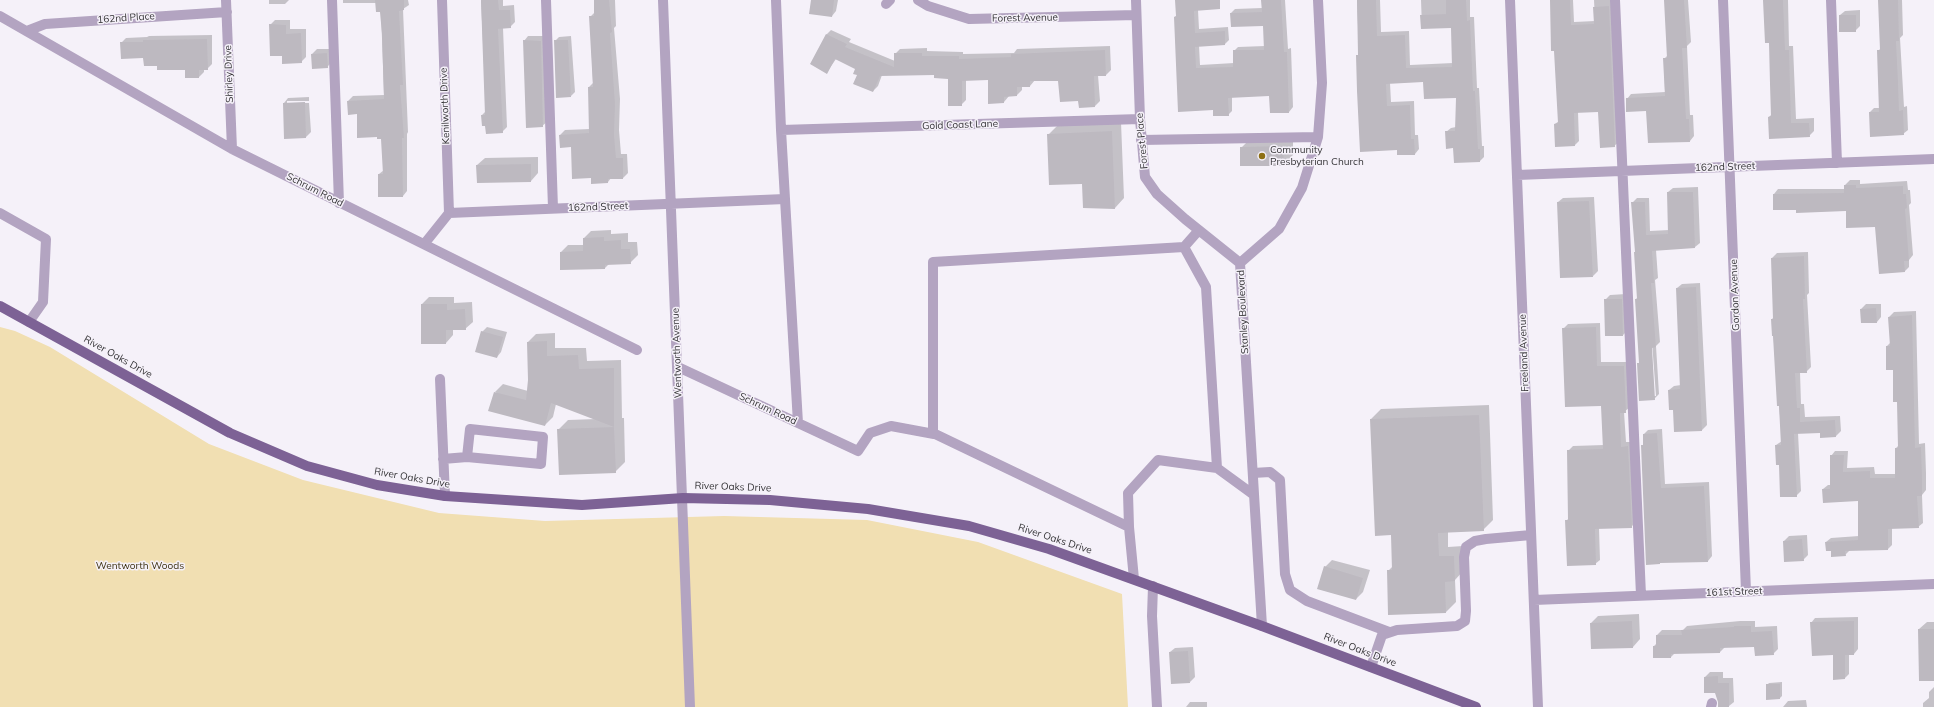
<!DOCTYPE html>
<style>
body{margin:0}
canvas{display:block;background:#f5f1f9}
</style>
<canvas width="1934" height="707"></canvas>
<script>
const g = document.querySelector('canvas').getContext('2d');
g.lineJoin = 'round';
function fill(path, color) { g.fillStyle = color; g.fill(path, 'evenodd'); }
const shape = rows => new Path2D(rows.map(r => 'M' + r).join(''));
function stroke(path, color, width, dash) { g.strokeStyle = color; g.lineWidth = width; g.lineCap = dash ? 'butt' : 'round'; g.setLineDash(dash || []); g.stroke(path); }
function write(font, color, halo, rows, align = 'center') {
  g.font = font + ' Mulish,sans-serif'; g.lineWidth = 3; g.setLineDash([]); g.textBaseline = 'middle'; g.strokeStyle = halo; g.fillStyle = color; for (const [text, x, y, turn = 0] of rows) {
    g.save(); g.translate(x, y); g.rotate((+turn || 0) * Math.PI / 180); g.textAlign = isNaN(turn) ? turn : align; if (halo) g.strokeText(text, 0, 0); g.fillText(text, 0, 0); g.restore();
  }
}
const green = shape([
 [0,327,15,331,50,347,209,444,303,480,439,513,545,521,724,516,867,520,978,542,1122,594,1128,707,0,707]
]);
const shadow = shape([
 [269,0,289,0,285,4,269,4],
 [343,0,408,0,409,5,403,9,408,132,407,134,407,191,403,196,379,174,384,170,382,138,378,136,348,101,353,96,384,95,381,11,376,3,343,3],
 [481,0,503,0,503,6,514,5,515,22,510,27,503,28,507,127,502,132,486,125,482,115,486,111],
 [595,0,615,0,616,26,614,28,620,99,619,130,621,154,627,154,628,173,623,178,611,178,608,182,592,177,572,146,560,135,565,130,590,129,589,87,593,83,590,17,595,12],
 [812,0,838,0,836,11,832,16],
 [1262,0,1285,0,1288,49,1291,48,1293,107,1289,112,1270,95,1232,97,1232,111,1228,115,1213,109,1179,110,1181,11,1198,10,1199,29,1228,27,1229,40,1225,44,1199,45,1200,65,1234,63,1234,51,1238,47,1265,46,1264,25,1231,13,1235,9,1262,8],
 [1357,0,1380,0,1381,32,1409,31,1410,65,1453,63,1452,27,1422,28,1421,0,1470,0,1470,17,1474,17,1477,88,1479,88,1482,146,1484,146,1484,157,1480,161,1454,147,1446,132,1451,128,1456,127,1457,97,1424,81,1390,83,1391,102,1414,101,1415,135,1418,135,1419,149,1415,154,1398,149,1357,56,1359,54],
 [1551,0,1573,0,1574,22,1595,21,1594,0,1612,0,1619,142,1614,146,1599,111,1578,112,1579,141,1575,145,1555,124,1559,121,1555,50],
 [1665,0,1688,0,1691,42,1687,46,1690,115,1693,115,1694,136,1690,141,1647,110,1627,99,1631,94,1665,92,1664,59,1668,55],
 [1765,0,1788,0,1789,46,1793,46,1796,119,1814,118,1814,131,1809,136,1769,117,1772,114,1770,42],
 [1879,0,1902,0,1903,35,1900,38,1904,107,1907,106,1908,130,1903,134,1870,112,1874,108,1880,108,1878,51,1881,48],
 [1860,10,1860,26,1855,31,1840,15,1845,11],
 [275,20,290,20,290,29,306,29,306,57,301,62,283,55,270,25],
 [831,30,851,39,849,42,895,61,895,54,900,49,927,48,927,51,963,52,963,54,1014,53,1017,49,1110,46,1111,70,1106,75,1098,75,1100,101,1095,106,1079,100,1059,80,1035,80,1030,86,1022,86,1022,90,1017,95,1009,96,1004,102,989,79,966,80,966,100,961,105,949,78,935,74,882,75,878,86,873,91,858,75,857,68,836,59,827,72,811,64,827,34],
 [212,35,212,64,207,69,204,69,204,72,199,77,186,69,158,65,121,43,126,38,147,37,149,36],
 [528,36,544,36,547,122,542,126,524,41],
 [571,36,575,92,571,96,555,41,559,37],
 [317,49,332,49,332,62,327,67,312,54],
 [309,97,309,101,287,101,287,103,309,103,311,132,306,137,285,138,284,103,288,98],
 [1121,122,1124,198,1115,208,1083,183,1048,135,1058,125],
 [1293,137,1293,155,1283,165,1241,148,1251,138],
 [538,157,538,173,531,181,477,165,485,158],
 [1850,180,1860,180,1860,184,1907,181,1908,190,1910,190,1911,203,1909,205,1913,255,1909,260,1909,267,1904,272,1876,226,1847,210,1774,209,1774,194,1778,189,1845,189,1845,185],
 [1698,187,1700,243,1695,247,1656,250,1658,278,1655,280,1660,342,1656,346,1659,394,1654,399,1640,362,1636,299,1638,297,1636,251,1632,203,1637,198,1649,198,1650,231,1669,230,1668,192,1673,188],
 [1652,342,1656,396,1654,396,1650,343],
 [1594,197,1598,271,1593,276,1558,202,1563,198],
 [611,230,611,234,628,233,628,242,637,242,638,255,630,263,609,264,605,268,561,252,568,245,584,245,584,238,591,231],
 [1808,252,1809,293,1807,295,1811,367,1806,372,1800,372,1801,404,1804,404,1805,417,1840,416,1841,431,1836,436,1821,437,1821,432,1798,433,1801,491,1796,496,1780,464,1776,445,1782,441,1772,319,1774,317,1772,258,1777,253],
 [1700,283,1707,425,1702,430,1675,431,1674,408,1669,390,1674,386,1681,385,1677,288,1682,284],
 [1626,294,1628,330,1623,335,1605,300,1610,295],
 [429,297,454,297,454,303,472,302,473,322,465,329,453,329,453,335,446,343,422,304],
 [1866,304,1881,304,1881,317,1877,322,1861,309],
 [1916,311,1919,444,1925,443,1926,473,1926,490,1922,495,1923,523,1918,527,1892,528,1892,545,1888,549,1850,550,1845,555,1832,550,1826,542,1831,538,1859,536,1859,500,1823,489,1828,485,1831,485,1831,456,1835,451,1848,451,1847,468,1874,467,1875,474,1896,474,1896,448,1899,445,1898,401,1894,369,1887,346,1891,342,1889,317,1894,312],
 [1600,323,1601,362,1629,362,1630,407,1624,412,1626,442,1632,442,1636,522,1631,527,1599,528,1600,560,1595,564,1566,521,1569,518,1568,451,1573,446,1604,445,1602,405,1563,329,1568,324],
 [487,327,507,332,501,352,497,357,482,332],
 [555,333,555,348,586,348,587,361,621,360,622,418,624,418,625,462,615,472,558,430,568,420,596,419,556,404,553,417,545,425,495,392,503,384,528,391,528,342,536,334],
 [1489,405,1493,520,1483,530,1448,532,1448,547,1463,546,1464,570,1455,580,1456,602,1446,612,1388,571,1393,566,1392,534,1371,419,1381,409],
 [1662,429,1665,484,1709,482,1712,556,1708,561,1662,561,1660,563,1647,564,1642,446,1644,444,1644,434,1648,430],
 [1807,535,1808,555,1803,560,1784,541,1789,536],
 [1332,560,1370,570,1363,592,1356,599,1325,567],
 [1639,614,1640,639,1633,647,1591,623,1598,616],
 [1858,617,1858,649,1854,654,1849,654,1849,674,1845,678,1834,654,1811,623,1815,618],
 [1740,621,1755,621,1755,627,1777,626,1778,649,1773,654,1755,646,1725,647,1720,652,1675,653,1671,657,1654,646,1657,643,1657,635,1662,630,1683,630,1687,626],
 [1927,622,1934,622,1934,680,1919,629],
 [1193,647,1195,677,1190,682,1170,652,1175,648],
 [1710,672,1723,672,1723,678,1733,678,1734,702,1729,706,1719,702,1716,692,1705,677],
 [1782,682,1782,696,1780,698,1767,685,1769,683],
 [1934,687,1934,707,1923,707,1923,703,1929,698,1929,692],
 [1806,700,1807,707,1783,707,1788,701],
 [1190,702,1207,702,1207,707,1186,707]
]);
const building = shape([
 [375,0,404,0,404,10,399,11,403,85,400,85,404,138,402,138,403,197,378,197,378,174,383,174,381,139,377,139,377,137,357,138,357,114,348,115,347,101,384,99,382,34,380,12,376,12],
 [481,0,498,0,499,10,510,10,511,28,498,29,503,133,486,134,485,126,482,126,481,115,485,115],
 [594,0,609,0,612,32,610,33,615,104,614,135,616,158,623,158,623,179,608,179,608,183,591,184,591,178,572,179,571,147,560,148,559,135,589,133,588,87,593,87,589,16,594,16],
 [811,0,834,0,832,17,809,14],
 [1175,0,1220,0,1220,9,1194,11,1195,33,1225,31,1225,45,1195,47,1196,68,1233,67,1233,50,1264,50,1263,26,1231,27,1230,13,1262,12,1261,0,1281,0,1284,52,1287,52,1289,113,1270,113,1269,96,1228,98,1229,116,1213,116,1213,110,1178,112,1174,17,1176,16],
 [1357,0,1376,0,1377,36,1405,35,1406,68,1452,67,1451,28,1421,29,1420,15,1446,14,1446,0,1466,0,1467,21,1470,20,1473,91,1475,91,1478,149,1480,149,1480,162,1454,163,1453,148,1446,149,1445,131,1455,131,1456,98,1424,99,1423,82,1386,84,1387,106,1410,105,1411,139,1414,139,1415,155,1397,155,1397,150,1360,152,1357,91,1356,55,1358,55],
 [1550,0,1570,0,1571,25,1594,24,1593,7,1609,6,1615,147,1600,148,1598,112,1574,113,1575,146,1555,147,1554,124,1558,123,1554,51,1551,51],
 [1664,0,1684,0,1687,48,1682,48,1686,119,1689,119,1690,142,1648,143,1646,111,1626,112,1626,98,1665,96,1663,58,1667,58],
 [1763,0,1783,0,1785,50,1789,50,1791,123,1809,123,1810,137,1769,139,1768,117,1771,116,1770,84,1769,43,1765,43],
 [1878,0,1898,0,1899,41,1896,41,1898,82,1899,111,1903,110,1904,135,1870,137,1869,112,1879,112,1877,50,1880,50],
 [1839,15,1856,15,1856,32,1839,32],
 [269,24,286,25,286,34,301,33,302,63,282,64,282,56,270,56],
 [826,34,847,44,845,47,894,67,894,53,922,53,922,56,959,56,959,59,1011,57,1011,54,1105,50,1106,76,1094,76,1095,107,1079,108,1078,101,1060,102,1058,81,1030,81,1030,87,1017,87,1017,96,1004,97,1004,103,988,104,988,80,962,81,962,106,948,106,948,79,934,78,934,75,880,76,873,92,853,84,857,75,853,74,855,69,835,59,827,74,810,64],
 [207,39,208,70,199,70,199,78,185,78,185,70,157,70,157,66,144,66,143,58,121,59,120,42,143,42,143,40],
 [523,40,541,41,543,127,526,128],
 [554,40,568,40,571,97,556,98],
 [327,53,328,68,312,69,311,54],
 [305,102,306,138,284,139,283,103],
 [1112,131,1115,209,1083,208,1082,184,1049,185,1047,134],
 [1283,146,1284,166,1240,166,1240,147],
 [531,164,531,182,477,183,476,165],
 [1844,185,1856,185,1856,188,1903,186,1903,194,1906,194,1907,208,1905,209,1909,261,1904,261,1905,272,1879,274,1875,227,1846,228,1846,211,1796,213,1796,210,1773,210,1773,194,1844,193],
 [1667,192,1693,192,1695,248,1652,251,1654,283,1651,283,1656,347,1652,348,1655,400,1639,401,1637,363,1639,363,1635,299,1637,299,1634,252,1635,252,1631,202,1645,202,1646,235,1668,234],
 [1589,201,1593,277,1560,278,1557,202],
 [604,237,604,241,621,240,621,249,630,249,631,264,605,265,605,269,560,270,560,252,583,251,583,238],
 [1804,256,1805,299,1803,299,1807,373,1795,373,1797,408,1800,408,1800,422,1835,420,1836,437,1820,438,1820,433,1794,434,1797,497,1780,497,1779,465,1776,465,1775,445,1781,445,1779,406,1777,406,1773,336,1772,336,1771,319,1773,319,1771,258],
 [1696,287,1702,431,1674,432,1673,410,1669,410,1668,390,1680,389,1676,288],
 [1604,299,1622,299,1623,336,1605,336],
 [421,304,447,304,447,310,465,309,466,330,446,330,446,344,421,344],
 [1876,308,1877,323,1861,323,1860,309],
 [1912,315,1915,448,1921,447,1922,478,1922,496,1917,496,1919,528,1888,529,1888,550,1845,551,1846,556,1831,557,1831,551,1826,551,1825,542,1858,540,1858,501,1823,503,1822,489,1830,489,1830,455,1844,455,1843,472,1870,471,1870,478,1895,478,1895,448,1898,448,1897,402,1893,402,1893,370,1886,370,1886,346,1890,346,1888,317],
 [1596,327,1597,366,1624,366,1626,413,1620,413,1621,447,1628,446,1632,528,1595,529,1596,565,1567,566,1565,520,1568,520,1567,450,1603,449,1601,406,1565,407,1562,328],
 [481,331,503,337,497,358,475,352],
 [547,341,547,356,578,355,579,369,614,368,614,427,551,403,545,426,488,411,494,392,526,400,528,380,527,342],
 [1479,415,1484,531,1438,533,1439,556,1454,556,1455,581,1445,582,1446,613,1388,615,1387,570,1392,570,1391,535,1375,536,1370,419],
 [614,427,616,473,559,475,557,429],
 [1657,433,1661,488,1704,486,1708,562,1660,563,1660,564,1646,565,1641,445,1643,445,1643,434],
 [1802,539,1804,561,1784,562,1783,541],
 [1324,566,1363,578,1356,600,1317,589],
 [1632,621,1633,648,1591,649,1590,623],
 [1854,621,1854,655,1845,655,1845,679,1833,680,1833,655,1812,656,1810,622],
 [1734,626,1751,626,1751,632,1772,631,1774,655,1755,656,1754,647,1720,648,1720,653,1671,654,1671,658,1653,658,1653,646,1656,646,1656,635,1682,635,1681,630,1734,627],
 [1918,629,1934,629,1934,681,1919,681],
 [1188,651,1190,683,1171,684,1169,652],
 [1718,676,1718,683,1729,683,1729,707,1718,707,1718,702,1715,693,1704,693,1704,677],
 [1766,684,1780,684,1780,699,1766,700]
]);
const minor = shape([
 [226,0,232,149],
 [332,0,339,203],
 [442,0,449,213],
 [546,0,553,208],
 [663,0,690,707],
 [776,0,781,130,798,423],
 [918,0,928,6,969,19,1136,15],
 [1136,0,1140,119,1145,177,1157,194,1185,219,1240,263],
 [1510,0,1538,707],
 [1615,0,1641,595],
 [1723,0,1746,591],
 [1831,0,1837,163],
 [886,4,890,0],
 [0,16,232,149,637,350],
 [27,31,45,24,227,12],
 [781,130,1140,119],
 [1141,140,1318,137],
 [1517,175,1934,159],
 [0,213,46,239,43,302,29,322],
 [425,243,449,213,785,199],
 [1184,247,1206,287,1217,468,1254,495],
 [678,367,858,451,870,433,891,426,934,434],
 [440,379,445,496],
 [443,459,467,457,541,464,543,437,470,429,467,457],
 [1253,473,1270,472,1280,480,1285,574,1290,590,1307,601,1389,632],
 [1129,527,1128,493,1158,460,1217,468],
 [1134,579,1129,527,933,433,933,262,1184,247,1199,230],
 [1153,586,1152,616,1157,707],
 [1534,600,1934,584],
 [1262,626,1240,263,1279,229,1302,188,1318,137,1322,83,1318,0],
 [1371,667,1382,635,1397,630,1457,626,1465,621,1466,611,1464,557,1466,547,1475,541,1486,539,1531,535],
 [1711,707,1712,703]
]);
const major = shape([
 [0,306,230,433,307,466,377,485,445,496,582,505,683,498,770,500,868,509,969,526,1049,549,1262,626,1476,707]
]);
const markers = [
 [1262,156,4,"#8d6f13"]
];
const streetNames = [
 ["162nd Place",126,18,-4],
 ["Forest Avenue",1025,18,-1],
 ["Shirley Drive",229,74,-92],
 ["Kenilworth Drive",445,106,-92],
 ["Gold Coast Lane",960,125,-2],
 ["Forest Place",1142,141,-95],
 ["162nd Street",1725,167,-2],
 ["Schrum Road",315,190,27],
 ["162nd Street",598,207,-2],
 ["Gordon Avenue",1735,295,-92],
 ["Stanley Boulevard",1243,312,-93],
 ["Wentworth Avenue",677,353,-92],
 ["Freeland Avenue",1524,353,-92],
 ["River Oaks Drive",118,357,29],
 ["Schrum Road",768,409,25],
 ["River Oaks Drive",412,478,10],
 ["River Oaks Drive",733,487,2],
 ["River Oaks Drive",1055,539,18],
 ["161st Street",1734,592,-2],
 ["River Oaks Drive",1360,650,21]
];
const poiNames = [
 ["Community",1270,150],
 ["Presbyterian Church",1270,162]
];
const parkNames = [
 ["Wentworth Woods",140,566]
];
fill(green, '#f1dfb2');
fill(shadow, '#0003');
fill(building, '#bdb9c0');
stroke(minor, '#b3a4c1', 10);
stroke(major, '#7d6295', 10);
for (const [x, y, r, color] of markers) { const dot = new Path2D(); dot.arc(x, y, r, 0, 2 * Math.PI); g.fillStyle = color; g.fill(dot); stroke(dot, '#f5f1f9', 1.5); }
write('10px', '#353437', '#f5f1f9', streetNames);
write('10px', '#353437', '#f5f1f9', poiNames, 'left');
write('10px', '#3a2e0d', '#f5f1f9', parkNames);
</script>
